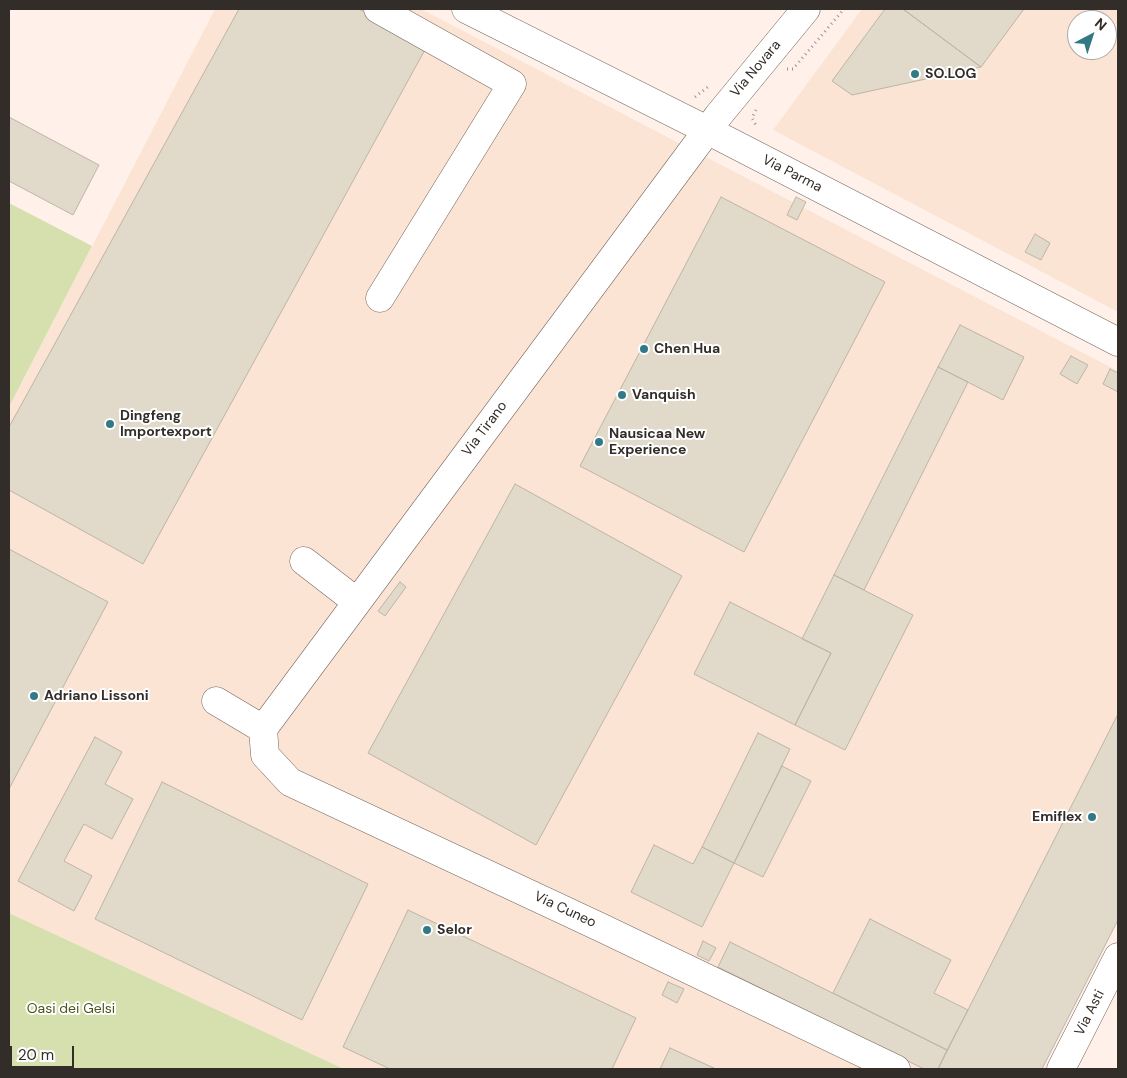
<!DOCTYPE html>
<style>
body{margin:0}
#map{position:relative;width:1127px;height:1078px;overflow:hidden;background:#fff1e9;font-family:"DM Sans",sans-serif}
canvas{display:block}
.frame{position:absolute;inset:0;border:10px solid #332d29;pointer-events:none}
.north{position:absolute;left:1067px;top:10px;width:50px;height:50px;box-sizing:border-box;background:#fff;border:1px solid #adaba9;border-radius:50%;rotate:40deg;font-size:14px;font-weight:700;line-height:20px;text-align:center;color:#332d29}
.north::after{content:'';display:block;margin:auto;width:18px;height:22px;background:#337985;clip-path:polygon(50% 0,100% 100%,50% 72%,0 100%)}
.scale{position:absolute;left:10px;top:1046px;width:64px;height:22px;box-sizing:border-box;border:2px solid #332d29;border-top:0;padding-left:6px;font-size:15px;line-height:18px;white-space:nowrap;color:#332d29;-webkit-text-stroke:4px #fff;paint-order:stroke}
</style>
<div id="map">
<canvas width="1127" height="1078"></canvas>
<div class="frame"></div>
<div class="north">N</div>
<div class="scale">20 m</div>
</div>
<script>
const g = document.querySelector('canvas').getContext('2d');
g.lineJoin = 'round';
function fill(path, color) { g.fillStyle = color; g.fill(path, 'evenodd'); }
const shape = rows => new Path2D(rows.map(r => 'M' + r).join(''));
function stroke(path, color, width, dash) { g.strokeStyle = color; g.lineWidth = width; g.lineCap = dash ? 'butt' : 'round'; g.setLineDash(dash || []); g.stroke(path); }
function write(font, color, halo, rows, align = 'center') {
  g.font = font + ' "DM Sans",sans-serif'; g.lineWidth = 4; g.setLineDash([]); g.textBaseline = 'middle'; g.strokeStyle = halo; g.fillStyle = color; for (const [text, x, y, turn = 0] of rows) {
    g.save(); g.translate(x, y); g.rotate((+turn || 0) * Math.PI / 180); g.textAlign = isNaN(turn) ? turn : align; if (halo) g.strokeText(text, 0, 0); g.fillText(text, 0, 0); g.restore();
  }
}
const built = shape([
 [215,9,421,9,1118,371,1118,920,1042,1069,344,1069,9,913,9,407],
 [862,9,1118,9,1118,312,773,130],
 [1077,20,1107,20,1107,50,1077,50]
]);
const green = shape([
 [9,203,92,246,9,407],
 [9,913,344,1069,9,1069]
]);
const building = shape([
 [239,9,359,9,427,46,143,564,9,490,9,427,239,9],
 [885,9,903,9,981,67,852,95,832,81,885,9],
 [903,9,1024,9,981,67,903,9],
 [9,117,99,165,73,215,9,181,9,117],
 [721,197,885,282,744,552,580,466,721,197],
 [796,197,806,202,797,220,787,215,796,197],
 [1035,234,1050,243,1041,260,1025,252,1035,234],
 [960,325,1024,357,1003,400,938,367,960,325],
 [1071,356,1088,365,1077,384,1060,374,1071,356],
 [938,367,968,382,864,590,834,575,938,367],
 [1110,369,1118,373,1118,392,1103,384,1110,369],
 [515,484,682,576,536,845,368,753,515,484],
 [9,549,108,602,9,789,9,549],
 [834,575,913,615,845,750,795,725,831,653,802,639,834,575],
 [400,582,406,587,385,616,378,611,400,582],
 [730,602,831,653,795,725,694,674,730,602],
 [1118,714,1118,920,1042,1069,938,1069,1118,714],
 [758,733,790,749,734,863,702,847,758,733],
 [95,737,122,752,105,784,133,799,112,839,84,824,64,861,92,876,74,911,18,881,95,737],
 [782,766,811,781,763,877,734,863,782,766],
 [162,782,368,884,302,1020,95,919,162,782],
 [654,845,693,864,702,847,734,863,702,927,631,892,654,845],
 [408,910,636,1018,612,1069,390,1069,343,1047,408,910],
 [870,919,951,960,934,993,968,1010,947,1050,833,993,870,919],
 [703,941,716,948,709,961,697,955,703,941],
 [730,942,947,1050,938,1069,924,1069,718,967,730,942],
 [668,982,684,989,677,1003,662,995,668,982],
 [670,1048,716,1069,660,1069,670,1048]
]);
const path = shape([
 [787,69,793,69,844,9],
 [695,97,709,86],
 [756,110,752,118,757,127]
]);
const minor = shape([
 [378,9,512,84,380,298],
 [466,9,707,130,1118,342],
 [304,561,357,602],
 [216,701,263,729],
 [263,729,718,116,806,9],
 [263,729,265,755,290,782,602,928,896,1069],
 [1061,1069,1118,957]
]);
const markers = [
 [915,74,5,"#337985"],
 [644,349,5,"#337985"],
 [622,395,5,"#337985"],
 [110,424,5,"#337985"],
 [599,442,5,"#337985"],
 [34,696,5,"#337985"],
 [1092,817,5,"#337985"],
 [427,930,5,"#337985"]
];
const streetNames = [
 ["Via Novara",756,69,-50],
 ["Via Parma",792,174,27],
 ["Via Tirano",485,429,-53],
 ["Via Cuneo",565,910,25],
 ["Via Asti",1090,1013,-63]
];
const poiNames = [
 ["SO.LOG",925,74],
 ["Chen Hua",654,349],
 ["Vanquish",632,395],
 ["Dingfeng",120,416],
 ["Importexport",120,432],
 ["Nausicaa New",609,434],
 ["Experience",609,450],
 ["Adriano Lissoni",44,696],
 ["Emiflex",1082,817,"right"],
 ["Selor",437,930]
];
const parkNames = [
 ["Oasi dei Gelsi",71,1009]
];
fill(built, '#fce4d5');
fill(green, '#d6dfae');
fill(building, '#e1d9c9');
stroke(building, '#bdb5a6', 1);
stroke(minor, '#75665d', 29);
stroke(path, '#9f948e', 3, [1, 4]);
stroke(minor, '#fff', 28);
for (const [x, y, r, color] of markers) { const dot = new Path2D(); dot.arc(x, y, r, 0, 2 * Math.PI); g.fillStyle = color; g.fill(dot); stroke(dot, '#fff', 2); }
write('14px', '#332d29', '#fff', streetNames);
write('bold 14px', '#332d29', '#fff', poiNames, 'left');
write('14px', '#4f561b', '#fff', parkNames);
</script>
